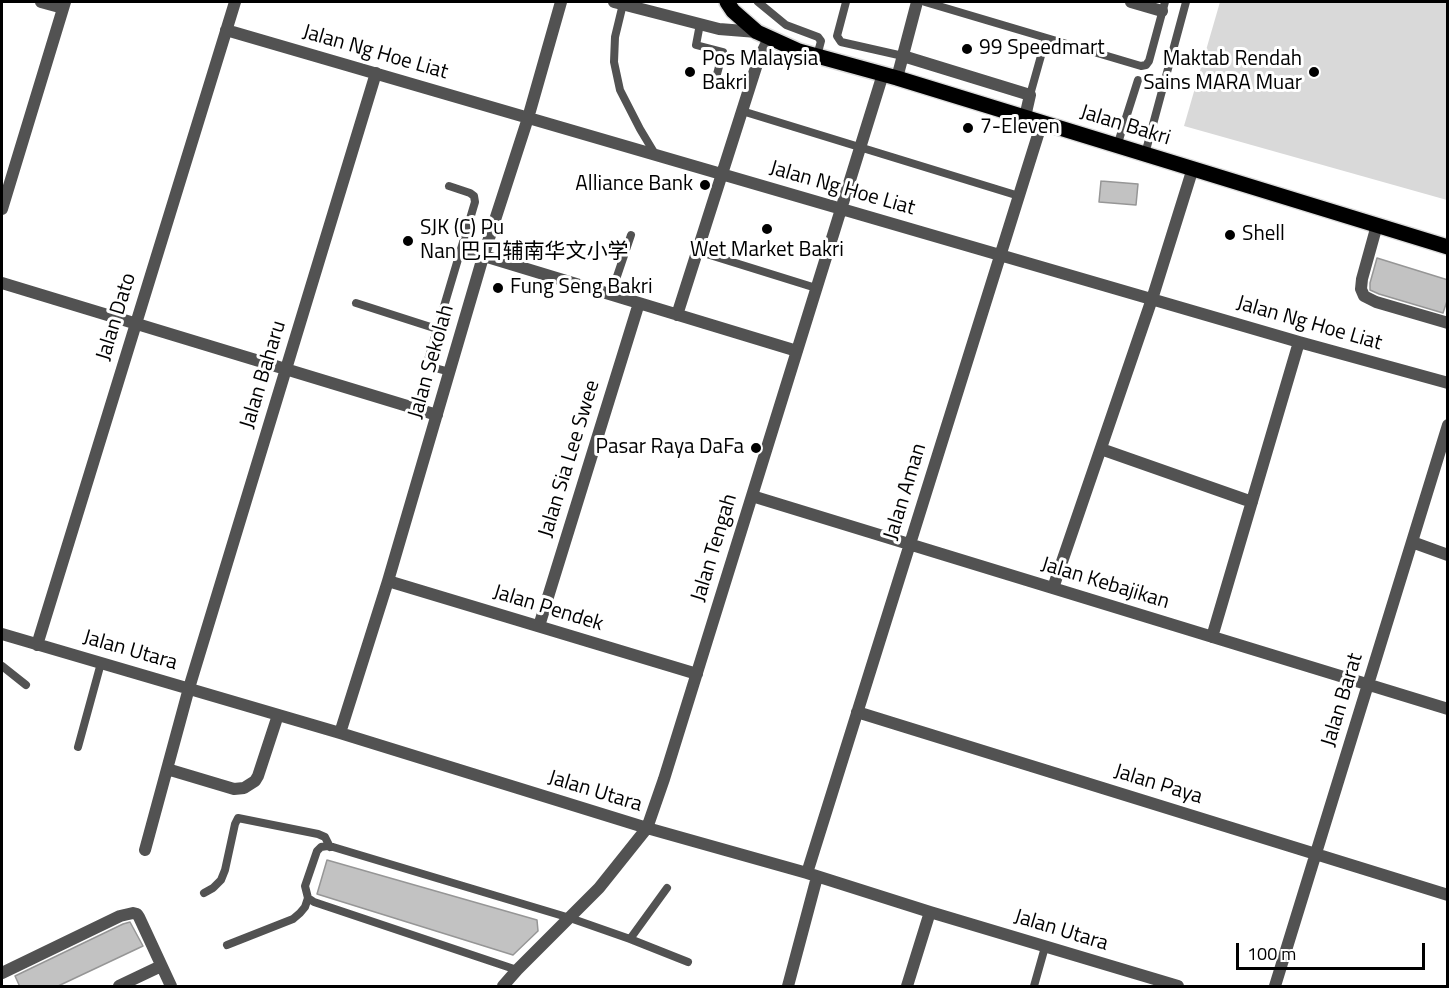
<!DOCTYPE html>
<meta charset="utf-8">
<style>
body{margin:0}
#map{position:relative;width:1449px;height:988px;overflow:hidden;background:#fff;font-family:"Titillium Web",sans-serif}
canvas{display:block}
.frame{position:absolute;inset:0;border:3px solid #000;pointer-events:none}
.scale{position:absolute;left:1236px;top:943px;width:189px;height:27px;box-sizing:border-box;border:3px solid #000;border-top:0;padding-left:8px;font-size:18px;line-height:21px;white-space:nowrap;color:#000;-webkit-text-stroke:4px #fff;paint-order:stroke}
</style>
<div id="map">
<canvas width="1449" height="988"></canvas>
<div class="frame"></div>
<div class="scale">100 m</div>
</div>
<script>
const g = document.querySelector('canvas').getContext('2d');
g.lineJoin = 'round';
function fill(path, color) { g.fillStyle = color; g.fill(path, 'evenodd'); }
const shape = rows => new Path2D(rows.map(r => 'M' + r).join(''));
function stroke(path, color, width, dash) { g.strokeStyle = color; g.lineWidth = width; g.lineCap = dash ? 'butt' : 'round'; g.setLineDash(dash || []); g.stroke(path); }
function write(font, color, halo, rows, align = 'center') {
  g.font = font + ' "Titillium Web","Noto Sans SC",sans-serif'; g.lineWidth = 6; g.setLineDash([]); g.textBaseline = 'middle'; g.strokeStyle = halo; g.fillStyle = color; for (const [text, x, y, turn = 0] of rows) {
    g.save(); g.translate(x, y); g.rotate((+turn || 0) * Math.PI / 180); g.textAlign = isNaN(turn) ? turn : align; if (halo) g.strokeText(text, 0, 0); g.fillText(text, 0, 0); g.restore();
  }
}
const green = shape([
 [1220,2,1447,2,1447,200,1184,126]
]);
const building = shape([
 [1101,181,1138,184,1136,205,1099,202,1101,181],
 [1377,258,1448,280,1448,298,1443,313,1379,294,1370,290,1370,283,1377,258],
 [327,860,537,920,538,931,513,955,317,894,327,860],
 [130,922,143,946,56,987,20,987,15,976,123,924,130,922]
]);
const service = shape([
 [758,2,786,25,818,37,821,41,817,56],
 [846,2,837,36,841,42,903,56],
 [925,2,1141,66,1146,65,1149,61,1165,2],
 [623,4,615,37,614,62,620,90,640,129,655,154],
 [700,24,696,45,723,52,717,74],
 [1030,95,1046,38],
 [742,111,1019,196],
 [1117,146,1138,80],
 [1145,154,1186,2],
 [449,186,470,193,474,196,475,202,428,360,430,364,435,368,450,372],
 [461,250,483,257],
 [697,251,816,288],
 [611,294,631,235],
 [356,303,437,329],
 [2,666,26,685],
 [78,747,101,663],
 [204,893,213,888,221,880,225,870,235,824,238,818,318,834,325,837,330,847],
 [630,939,667,888],
 [227,945,293,919,300,913,305,907,308,898],
 [517,970,314,902,308,898,305,886,317,851,321,847,327,846,333,847,570,918,630,939,688,962],
 [1034,986,1045,947]
]);
const minor = shape([
 [41,2,63,8],
 [614,2,719,29,757,32],
 [1131,2,1162,11],
 [226,30,1299,342,1448,383],
 [903,56,1030,95,1025,117],
 [897,78,917,2],
 [2,209,65,2],
 [1377,225,1362,279,1361,289,1364,296,1376,302,1448,323],
 [484,256,797,351],
 [2,283,437,415],
 [677,315,758,61,769,38],
 [1101,449,1252,502],
 [752,496,1448,709],
 [1412,542,1448,555],
 [388,581,697,674],
 [1053,588,1153,296,1193,168],
 [539,626,639,303],
 [2,634,340,733,647,828,807,873,930,912,1178,986],
 [1212,637,1299,342],
 [37,645,235,2],
 [857,712,1448,895],
 [340,733,388,581,483,257,528,118,561,2],
 [167,769,234,789,244,788,255,781,258,776,278,715],
 [145,850,189,688,376,73],
 [807,873,1042,122],
 [2,973,120,916,133,913,137,914,139,917,171,986],
 [119,986,161,966],
 [503,986,517,970,599,888,647,828,664,779,883,74],
 [788,986,817,877],
 [907,986,930,912],
 [1275,986,1448,425]
]);
const primary = shape([
 [727,2,733,11,757,32,799,51,897,78,1448,247]
]);
const markers = [
 [967,49,6,"#000"],
 [690,72,6,"#000"],
 [1314,72,6,"#000"],
 [968,128,6,"#000"],
 [705,185,6,"#000"],
 [767,229,6,"#000"],
 [1230,235,6,"#000"],
 [408,241,6,"#000"],
 [498,288,6,"#000"],
 [756,448,6,"#000"]
];
const poiNames = [
 ["99 Speedmart",979,49],
 ["Pos Malaysia",702,60],
 ["Bakri",702,84],
 ["Maktab Rendah",1302,60,"right"],
 ["Sains MARA Muar",1302,84,"right"],
 ["7-Eleven",980,128],
 ["Alliance Bank",693,185,"right"],
 ["SJK (C) Pu",420,229],
 ["Nan 巴口辅南华文小学",420,253],
 ["Shell",1242,235],
 ["Wet Market Bakri",767,251,"center"],
 ["Fung Seng Bakri",510,288],
 ["Pasar Raya DaFa",744,448,"right"]
];
const streetNames = [
 ["Jalan Ng Hoe Liat",375,53,16],
 ["Jalan Bakri",1125,126,17],
 ["Jalan Ng Hoe Liat",842,189,16],
 ["Jalan Dato",117,317,-73],
 ["Jalan Ng Hoe Liat",1309,324,16],
 ["Jalan Sekolah",432,362,-74],
 ["Jalan Baharu",264,375,-73],
 ["Jalan Sia Lee Swee",570,459,-73],
 ["Jalan Aman",906,492,-73],
 ["Jalan Tengah",715,548,-73],
 ["Jalan Kebajikan",1105,584,17],
 ["Jalan Pendek",548,609,17],
 ["Jalan Utara",130,651,16],
 ["Jalan Barat",1343,700,-73],
 ["Jalan Paya",1158,785,17],
 ["Jalan Utara",595,792,17],
 ["Jalan Utara",1061,931,17]
];
fill(green, '#d9d9d9');
fill(building, '#c2c2c2');
stroke(building, '#969696', 1.5);
stroke(primary, '#dbdbdb', 18);
stroke(service, '#525252', 8);
stroke(minor, '#525252', 12);
stroke(primary, '#000', 15);
for (const [x, y, r, color] of markers) { const dot = new Path2D(); dot.arc(x, y, r, 0, 2 * Math.PI); g.fillStyle = color; g.fill(dot); stroke(dot, '#fff', 2); }
write('21px', '#000', '#fff', poiNames, 'left');
write('21px', '#000', '#fff', streetNames);
</script>
